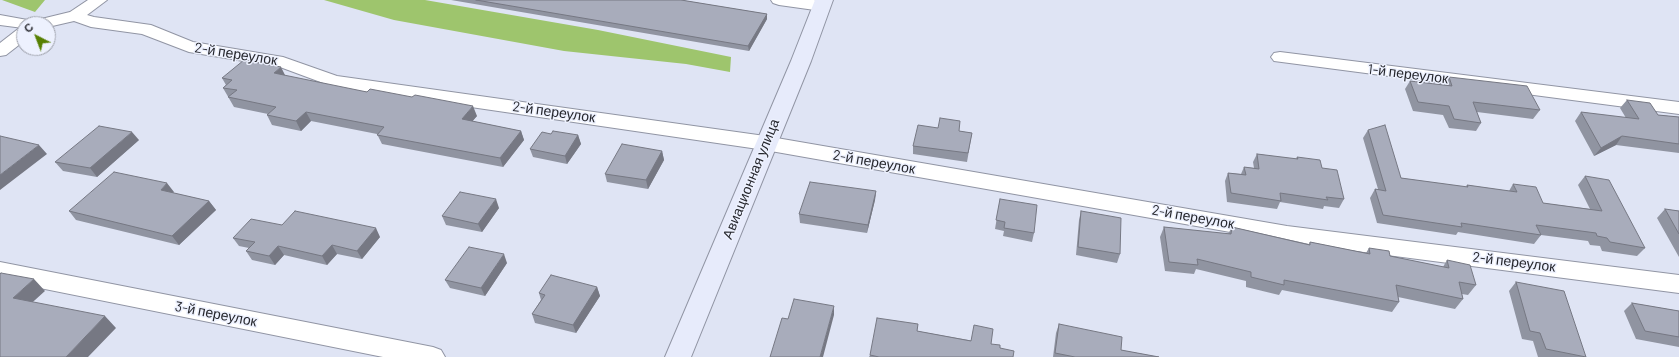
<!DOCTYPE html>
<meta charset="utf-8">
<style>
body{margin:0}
#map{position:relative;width:1679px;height:357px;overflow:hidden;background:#dfe4f4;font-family:Barlow,sans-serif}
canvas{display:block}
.north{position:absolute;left:16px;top:16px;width:40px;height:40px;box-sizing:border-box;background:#edf1fe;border:1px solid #9da0aa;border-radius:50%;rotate:318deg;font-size:11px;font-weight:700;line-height:16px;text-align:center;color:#26272d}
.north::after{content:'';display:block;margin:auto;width:14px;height:18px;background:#578003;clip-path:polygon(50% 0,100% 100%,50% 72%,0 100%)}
</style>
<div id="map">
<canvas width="1679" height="357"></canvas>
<div class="north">С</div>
</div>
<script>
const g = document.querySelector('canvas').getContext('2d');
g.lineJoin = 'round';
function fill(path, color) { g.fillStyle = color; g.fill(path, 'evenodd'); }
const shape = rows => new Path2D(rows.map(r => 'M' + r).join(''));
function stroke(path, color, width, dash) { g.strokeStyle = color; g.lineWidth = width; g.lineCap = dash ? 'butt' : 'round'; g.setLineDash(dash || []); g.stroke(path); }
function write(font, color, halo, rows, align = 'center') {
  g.font = font + ' Barlow,sans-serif'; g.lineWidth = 3; g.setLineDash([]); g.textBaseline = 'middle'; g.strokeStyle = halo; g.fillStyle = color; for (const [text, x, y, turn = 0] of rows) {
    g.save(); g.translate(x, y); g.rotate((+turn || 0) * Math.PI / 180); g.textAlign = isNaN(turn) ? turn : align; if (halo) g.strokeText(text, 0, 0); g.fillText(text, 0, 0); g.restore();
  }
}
const forest = shape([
 [2,0,45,0,35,12],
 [324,0,425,0,598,30,731,57,730,72,686,64,564,51,394,20]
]);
const minor = shape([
 [88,0,107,0,87,15,94,17,151,25,193,42,283,57,337,76,765,136,1287,226,1679,275,1679,293,1287,242,765,150,334,87,280,67,189,52,142,34,91,27,74,21,48,27,48,24,24,24,24,41,6,55,0,56,0,43,18,29,23,28,0,25,0,15,33,21,70,12,88,0],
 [771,0,814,0,828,3,830,6,828,9,822,11,779,5,773,3,771,0],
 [1280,52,1679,102,1679,114,1274,61,1271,57,1274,53,1280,52],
 [0,262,433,347,441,350,445,357,383,357,0,280,0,262]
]);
const secondary = shape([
 [815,0,833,0,811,61,691,357,665,357,791,61,815,0]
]);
const wall = shape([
 [451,0,681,0,767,14,767,19,749,51],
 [286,76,477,116,472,121,521,131,524,140,503,167,382,144,377,134,311,121,301,131,272,125,267,115,268,114,234,107,223,88,226,85,222,78],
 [1449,77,1540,110,1533,119,1477,112,1481,123,1476,131,1449,128,1443,115,1413,111,1405,89,1410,81,1444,85],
 [1627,100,1658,115,1679,117,1679,153,1616,145,1594,156,1575,121,1581,112,1626,118,1620,108],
 [1368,130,1401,178,1466,187,1467,185,1509,191,1513,184,1543,203,1590,209,1578,185,1585,176,1645,248,1637,256,1602,251,1600,246,1590,245,1588,241,1541,235,1534,244,1458,232,1456,235,1377,223,1370,198,1375,189,1378,189,1363,138],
 [959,131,972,133,967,162,913,154,913,146],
 [551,134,578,135,581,144,567,164,533,157,530,149],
 [139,140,97,177,63,171,55,162],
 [662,151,664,160,648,189,607,182,605,174],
 [1257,154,1296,159,1297,157,1322,168,1344,199,1339,208,1324,206,1323,209,1280,202,1277,209,1227,202,1225,181,1228,173,1241,174,1244,167,1254,168,1253,162],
 [876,191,875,200,867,233,800,223,799,214],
 [174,192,173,193,209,201,216,210,179,245,76,220,69,211],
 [1000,199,1034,233,1032,242,1003,236,1004,231,995,229],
 [499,208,482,232,446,225,442,216],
 [1665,209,1679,211,1679,257,1657,218],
 [1081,211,1120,254,1117,263,1076,255,1079,220],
 [282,225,380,237,362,259,337,254,327,265,284,255,275,265,252,260,246,251,249,248,239,246,233,238],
 [1164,227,1228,234,1232,227,1309,244,1310,242,1366,253,1369,248,1390,256,1443,267,1447,260,1476,285,1468,295,1462,294,1463,299,1455,309,1398,297,1399,302,1392,312,1282,290,1279,295,1246,287,1246,281,1196,269,1194,274,1165,271,1160,237],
 [507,263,485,296,450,288,445,280],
 [1516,282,1586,357,1538,357,1533,341,1522,339,1509,291],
 [597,287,600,296,576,333,535,323,532,314,541,300,539,293],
 [1632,303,1679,311,1679,347,1636,339,1624,311],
 [918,324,917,331,991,344,1000,348,1013,357,869,357,870,355],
 [1059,324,1121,350,1159,357,1053,357,1056,333]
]);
const shadedWall = shape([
 [767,14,767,19,749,51,748,46],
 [281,67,286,77,274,73],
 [473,106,477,116,466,129,462,119],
 [306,112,311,121,301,131,296,121],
 [521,131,524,140,503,167,500,158],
 [132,132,139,140,97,177,90,168],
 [578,135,581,144,567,164,565,156],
 [1622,136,1616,145,1594,156,1601,148],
 [39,145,47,154,0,190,0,175],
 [662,151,664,160,648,189,646,180],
 [167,183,174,192,167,198,161,190],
 [876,191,875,200,867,233,868,225],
 [496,199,499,208,482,232,478,224],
 [209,201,216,210,179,245,172,236],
 [376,228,380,237,362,259,357,251],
 [332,245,337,254,327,265,322,256],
 [278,246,284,255,275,265,269,256],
 [504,254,507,263,485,296,481,288],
 [34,279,45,291,25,309,13,298],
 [597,287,600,296,576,333,573,325],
 [834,306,834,315,823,357,820,357],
 [105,316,116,328,88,357,66,357]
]);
const building = shape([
 [476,0,681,0,767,14,748,46,476,0],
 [244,60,281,67,274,73,367,92,370,89,412,97,415,95,473,106,462,119,521,131,500,158,377,135,384,127,306,112,296,121,267,115,276,107,228,97,237,90,223,88,232,80,222,78,244,60],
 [1449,77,1527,86,1540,110,1473,102,1481,123,1454,119,1449,106,1418,102,1410,81,1452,86,1449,77],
 [1627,100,1650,103,1658,115,1679,117,1679,144,1622,136,1601,148,1581,112,1639,119,1627,100],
 [940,118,960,121,959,131,972,133,968,153,913,146,918,125,938,128,940,118],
 [1385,125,1401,178,1468,187,1467,185,1517,192,1513,184,1536,187,1543,203,1602,211,1585,176,1609,180,1645,248,1610,242,1607,238,1597,236,1596,233,1536,225,1541,235,1461,223,1462,227,1383,215,1375,189,1386,191,1368,130,1385,125],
 [99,126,132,132,90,168,55,162,99,126],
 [553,131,578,135,565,156,530,149,542,132,551,134,553,131],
 [0,136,39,145,0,175,0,136],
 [622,144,662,151,646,180,605,174,622,144],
 [1257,154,1298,159,1297,157,1320,160,1322,168,1337,170,1344,199,1326,197,1328,200,1280,193,1281,201,1231,193,1228,173,1246,175,1244,167,1259,169,1257,154],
 [114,172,167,183,161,190,209,201,172,236,69,211,114,172],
 [810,182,876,191,868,225,799,214,810,182],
 [460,192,496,199,478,224,442,216,460,192],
 [1000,199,1037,205,1034,233,1004,228,1005,222,996,220,1000,199],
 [1665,209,1679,211,1679,234,1665,209],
 [295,211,376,228,357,251,332,245,322,256,278,246,269,256,246,251,255,242,233,238,251,219,282,225,295,211],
 [1081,211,1121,218,1120,254,1078,247,1081,211],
 [1164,227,1231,234,1232,227,1310,245,1310,242,1370,254,1369,248,1389,251,1390,256,1449,268,1447,260,1470,265,1476,285,1459,282,1463,299,1396,285,1399,302,1284,280,1284,285,1251,277,1251,272,1197,259,1198,265,1169,262,1164,227],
 [469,247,504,254,481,288,445,280,469,247],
 [1,273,34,279,13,298,105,316,66,357,0,357,0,274,1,273],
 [551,275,597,287,573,325,532,314,545,295,539,293,551,275],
 [1516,282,1564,291,1586,357,1546,349,1540,333,1530,331,1516,282],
 [794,299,834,306,820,357,770,357,782,318,788,319,794,299],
 [1632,303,1679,311,1679,337,1645,331,1632,303],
 [877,318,918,324,917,331,971,341,974,325,993,329,991,344,1000,345,1000,348,1014,351,1013,357,879,357,870,355,877,318],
 [1059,324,1122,337,1121,350,1159,357,1075,357,1055,353,1059,324]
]);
const streetNames = [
 ["2-й переулок",236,54,9],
 ["1-й переулок",1408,74,7],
 ["2-й переулок",554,112,8],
 ["2-й переулок",874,162,10],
 ["Авиационная улица",751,179,-68],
 ["2-й переулок",1193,217,10],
 ["2-й переулок",1514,262,7],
 ["3-й переулок",216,314,11]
];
fill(forest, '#9ec56d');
stroke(minor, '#9195a4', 2);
stroke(secondary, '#9195a4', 2);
fill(minor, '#fff');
fill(secondary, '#e7ebfb');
fill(wall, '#9094a1');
fill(shadedWall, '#767883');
fill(building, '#a8acbb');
stroke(building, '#767883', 1);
write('14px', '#26272d', '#edf1fe', streetNames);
</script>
